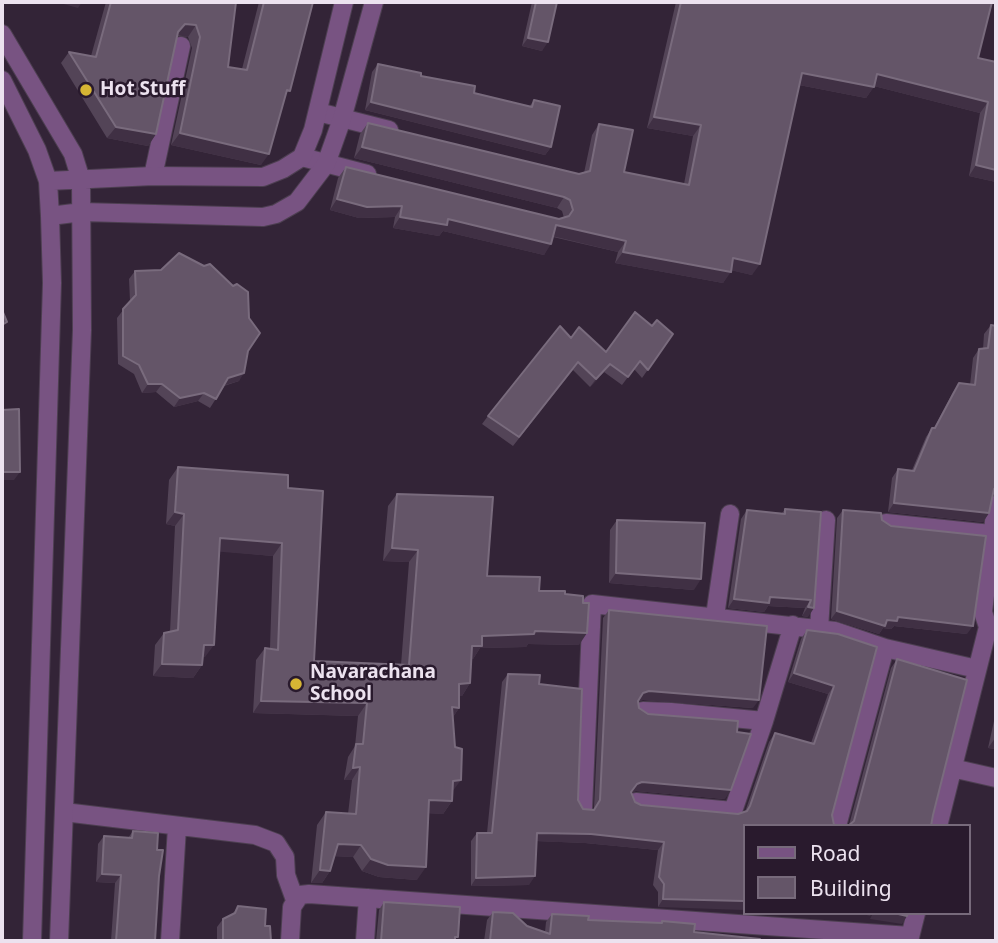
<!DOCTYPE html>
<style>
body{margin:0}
#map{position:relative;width:998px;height:943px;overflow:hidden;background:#332437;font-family:"Noto Sans",sans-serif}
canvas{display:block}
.frame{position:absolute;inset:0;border:4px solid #ece2ef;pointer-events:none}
.legend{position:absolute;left:743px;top:824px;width:228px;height:91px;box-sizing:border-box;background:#291a2d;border:2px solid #776a7b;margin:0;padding:9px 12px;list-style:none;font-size:21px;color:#ece2ef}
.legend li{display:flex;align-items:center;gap:14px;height:35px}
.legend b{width:35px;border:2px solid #776a7b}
</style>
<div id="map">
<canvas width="998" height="943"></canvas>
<div class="frame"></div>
<ul class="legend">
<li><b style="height:9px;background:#785382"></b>Road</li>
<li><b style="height:19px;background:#645568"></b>Building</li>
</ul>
</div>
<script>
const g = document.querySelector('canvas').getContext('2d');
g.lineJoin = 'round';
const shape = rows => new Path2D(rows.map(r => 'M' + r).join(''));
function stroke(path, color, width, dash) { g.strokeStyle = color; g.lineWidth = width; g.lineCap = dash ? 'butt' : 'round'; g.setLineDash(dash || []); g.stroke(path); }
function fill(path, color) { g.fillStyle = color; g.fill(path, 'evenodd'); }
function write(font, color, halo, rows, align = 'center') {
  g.font = font + ' "Noto Sans",sans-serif'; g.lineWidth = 5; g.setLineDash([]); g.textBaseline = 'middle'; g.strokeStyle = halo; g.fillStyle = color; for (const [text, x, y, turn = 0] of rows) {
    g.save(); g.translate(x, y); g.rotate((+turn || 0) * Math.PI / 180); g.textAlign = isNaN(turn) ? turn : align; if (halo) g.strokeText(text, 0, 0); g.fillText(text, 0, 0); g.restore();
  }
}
const minor = shape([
 [318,112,389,130],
 [302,157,367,174],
 [153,176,181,46],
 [886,523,991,534],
 [715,616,730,514],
 [819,629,826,520],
 [643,711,671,712,764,721],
 [952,768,996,778],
 [636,802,733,811,764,721,793,625],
 [583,808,592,604,835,631,885,648,977,669],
 [64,812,255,835,276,843,285,857,286,875,295,900],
 [837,826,885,648],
 [938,826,988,627,983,612,996,505],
 [170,941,177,827],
 [290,941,292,907,300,895,309,894,910,936],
 [365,941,368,898],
 [909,941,916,913]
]);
const tertiary = shape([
 [2,34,73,154,81,180,82,330,59,941],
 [2,80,37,150,48,181,50,216,52,283,32,941],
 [48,181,153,176,263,177,283,169,302,157,313,130,344,2],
 [50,216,82,212,263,217,276,214,297,202,326,164,342,119,374,2]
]);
const wall = shape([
 [106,2,236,2,228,67,242,69,259,2,313,2,285,97,261,165,171,145,192,48,188,37,177,36,156,134,148,146,107,138,61,63,69,52,91,56],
 [532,2,557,2,542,51,522,46],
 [676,2,992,2,978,58,996,62,996,182,969,176,980,113,874,86,866,98,799,85,752,275,731,270,723,283,615,263,618,252,553,237,544,255,443,231,439,236,393,228,395,217,359,218,330,210,338,178,346,167,559,219,564,218,562,211,557,208,354,158,360,134,368,123,579,174,584,173,592,135,599,124,624,172,684,184,693,136,647,128],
 [378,64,474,93,529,107,534,100,551,147,545,155,365,110,372,72],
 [135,271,248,351,239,381,224,386,210,408,198,401,174,407,156,392,142,393,134,374,118,364,117,318,130,301,129,279],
 [991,325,996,326,996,494,992,496,989,513,983,522,888,512,892,478,898,469,912,470,926,437,932,428,934,428,953,392,959,383,970,385,973,358,979,349,983,349,984,334],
 [652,326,673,334,642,378,634,369,622,385,604,372,590,387,573,370,513,446,482,424,488,416,571,338,606,352],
 [178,467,288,488,314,661,401,665,409,562,383,561,388,506,397,494,487,576,539,591,565,594,579,645,528,644,526,647,480,648,473,659,472,659,470,683,462,696,459,696,459,708,453,717,452,801,443,814,428,813,417,880,379,877,362,871,353,857,334,856,330,871,322,883,311,883,317,825,326,812,348,814,352,780,344,780,348,757,355,746,358,716,253,713,256,660,265,648,270,648,273,556,219,551,205,657,203,657,202,665,193,678,153,676,155,645,164,633,170,632,175,526,166,524,169,480],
 [785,509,821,512,808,617,802,616,805,608,768,606,764,612,728,608,741,519,747,510,782,513],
 [843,510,882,520,967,634,894,626,891,629,883,628,879,634,831,619,837,518],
 [617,520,694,590,609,583,610,530],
 [609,610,753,708,643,700,638,701,639,708,725,799,636,791,631,792,635,802,641,805,738,814,745,812,769,742,775,733,811,743,828,694,788,682,801,639,807,630,838,634,832,815,658,907,658,892,653,885,658,850,585,843,537,841,529,885,471,886,471,841,477,833,487,833,502,682,508,674,539,684,578,800,583,809,593,810,594,808,603,618],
 [897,659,933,815,849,825,891,668],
 [996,712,996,749,988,748],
 [133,831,157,850,159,876,155,941,111,941,115,883,96,882,98,844,104,836,128,838],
 [384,902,455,941,376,941,379,910],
 [238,906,265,926,271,941,217,941,217,927,223,919,232,915],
 [493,912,545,932,546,922,552,914,588,920,661,923,662,921,694,932,760,941,484,941,487,920]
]);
const shadedWall = shape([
 [56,2,82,2,78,8],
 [185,24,196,25,188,37,177,35,178,32],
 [528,38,548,42,542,51,522,46],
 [802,73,874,87,866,98,794,84],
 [877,74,988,102,980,113,870,85],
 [371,102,551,147,545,155,365,110],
 [654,117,701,125,693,136,647,128],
 [116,127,156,134,148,146,107,138],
 [180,133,269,154,261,165,171,145],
 [362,147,564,197,557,208,354,158],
 [976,165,996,170,996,182,969,176],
 [337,199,402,206,395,217,359,218,330,210],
 [400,217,448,219,551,244,544,255,443,231,439,236,393,228],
 [556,225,626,241,618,252,548,235],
 [623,252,731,272,723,283,615,263],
 [733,258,760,264,752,275,725,269],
 [610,364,604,372,590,387,596,379],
 [244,373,239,381,222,386,228,378],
 [148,384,162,384,156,392,142,393],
 [204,393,198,401,174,407,180,398],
 [2,472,20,472,14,480,2,480],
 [996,488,996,494,987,498,994,489],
 [894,503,989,513,983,522,888,512],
 [175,512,184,514,175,526,166,524],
 [220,538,282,543,273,556,211,551],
 [392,548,418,550,409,562,383,561],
 [616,573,701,579,694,590,609,583],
 [770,597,811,600,805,608,768,606,764,612,728,608,734,599],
 [808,607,814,608,808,617,802,616],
 [837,611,887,620,898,617,973,626,967,634,894,626,891,629,883,628,879,634,831,619],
 [535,631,587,633,579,645,528,644,526,647,480,648,473,659,464,658,472,646,482,636],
 [204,645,214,645,205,657,195,657],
 [162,664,202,665,193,678,153,676],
 [794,673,834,686,828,694,788,682],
 [470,683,462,696,450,696,459,684],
 [649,691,759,700,753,708,643,700,637,701,643,693],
 [261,701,367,703,358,716,253,713],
 [452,707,459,708,451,720],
 [996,737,996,749,988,748],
 [360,767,352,780,344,780,353,768],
 [461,780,452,792,453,781],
 [642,782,731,790,725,799,636,791,631,792,637,784],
 [429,800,452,801,443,814,420,813],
 [537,833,591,834,664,842,658,850,585,843,532,841],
 [338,844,361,845,353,857,329,856],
 [371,859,426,867,417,880,379,877,362,871],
 [320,870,330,871,322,883,311,883],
 [102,874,121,875,115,883,96,882],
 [535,876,529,885,471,886,476,878],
 [663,899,744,901,744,910,658,907],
 [860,913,872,913,870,916],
 [873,913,894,913,907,916,902,924,870,919]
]);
const building = shape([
 [111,2,236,2,228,67,247,70,264,2,313,2,290,91,287,90,269,154,180,133,200,37,196,25,185,24,178,32,156,134,116,127,69,52,96,57,111,2],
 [536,2,557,2,548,42,528,38,536,2],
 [681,2,992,2,978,58,996,62,996,170,976,165,988,102,877,74,874,87,802,73,760,264,733,258,731,272,623,252,626,241,556,225,551,244,448,219,447,225,400,217,402,206,367,207,337,199,346,167,559,219,569,216,573,210,570,200,564,197,362,147,368,123,579,174,590,171,599,124,633,130,624,172,689,185,701,125,654,117,681,2],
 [378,64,421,73,421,76,475,86,474,93,532,107,534,100,560,106,551,147,371,102,378,64],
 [179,253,204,266,210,264,233,286,237,284,248,292,249,318,260,333,248,351,244,373,228,378,216,399,204,393,180,398,162,384,148,384,139,365,123,356,123,309,136,295,135,271,161,270,179,253],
 [2,310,7,322,2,325,2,310],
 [635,312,652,326,657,320,673,334,648,370,640,361,628,377,610,364,596,379,578,362,519,437,488,416,560,326,571,338,579,327,606,352,635,312],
 [991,325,996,326,996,488,994,489,989,513,894,503,898,469,914,471,932,428,935,428,959,383,975,385,979,349,988,348,991,325],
 [19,409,20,472,2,472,2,410,19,409],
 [178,467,288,475,288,488,323,491,314,661,409,665,418,550,392,548,397,494,493,497,487,576,540,577,539,591,565,591,565,594,583,596,583,603,589,603,587,633,535,631,534,634,482,636,482,646,472,646,470,683,459,684,459,708,452,707,455,747,462,749,461,780,453,781,452,801,429,800,426,867,388,865,371,859,361,845,338,844,330,871,320,870,326,812,356,814,360,767,353,768,356,744,363,744,367,703,261,701,265,648,278,650,282,543,220,538,214,645,204,645,202,665,162,664,164,633,178,630,184,514,175,512,178,467],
 [785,509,821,512,814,608,808,607,811,600,770,597,769,603,734,599,747,510,785,514,785,509],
 [843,510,881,513,882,520,891,526,986,536,973,626,898,617,897,621,887,620,885,626,837,611,843,510],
 [617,520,705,523,701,579,616,573,617,520],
 [609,610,767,626,759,700,649,691,643,693,638,701,639,708,648,714,738,721,737,732,751,734,731,790,642,782,637,784,631,792,635,802,641,805,738,814,747,811,750,806,775,733,814,744,834,686,794,673,807,630,838,634,877,647,832,815,834,825,837,826,744,826,744,901,663,899,664,884,659,877,664,842,591,834,537,833,535,876,476,878,477,833,492,833,508,674,540,675,539,684,582,689,578,800,583,809,594,810,600,800,609,610],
 [897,659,967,680,933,815,931,826,848,826,854,821,897,659],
 [133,831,158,833,157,850,163,850,159,876,155,941,116,941,121,875,102,874,104,836,132,838,133,831],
 [384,902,460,907,458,937,455,937,455,941,381,941,384,902],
 [238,906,266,909,265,926,270,926,271,941,223,941,223,919,235,913,238,906],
 [493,912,513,913,527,926,550,934,552,914,589,916,588,920,662,923,662,921,695,924,694,932,760,939,760,941,490,941,493,912],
 [894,913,908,913,907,916,894,913]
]);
const markers = [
 [86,90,7,"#d6b534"],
 [296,684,7,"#d6b534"]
];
const poiNames = [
 ["Hot Stuff",100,90],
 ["Navarachana",310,673],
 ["School",310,695]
];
stroke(minor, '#4d3f51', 20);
stroke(tertiary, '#4d3f51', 20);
stroke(minor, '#785382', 18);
stroke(tertiary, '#785382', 18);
fill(wall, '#534457');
fill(shadedWall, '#403044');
fill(building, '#645568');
stroke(building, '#796b7d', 2);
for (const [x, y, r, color] of markers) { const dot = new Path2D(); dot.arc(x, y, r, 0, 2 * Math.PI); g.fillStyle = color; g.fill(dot); stroke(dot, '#291a2d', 2.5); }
write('bold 19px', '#ece2ef', '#291a2d', poiNames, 'left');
</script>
